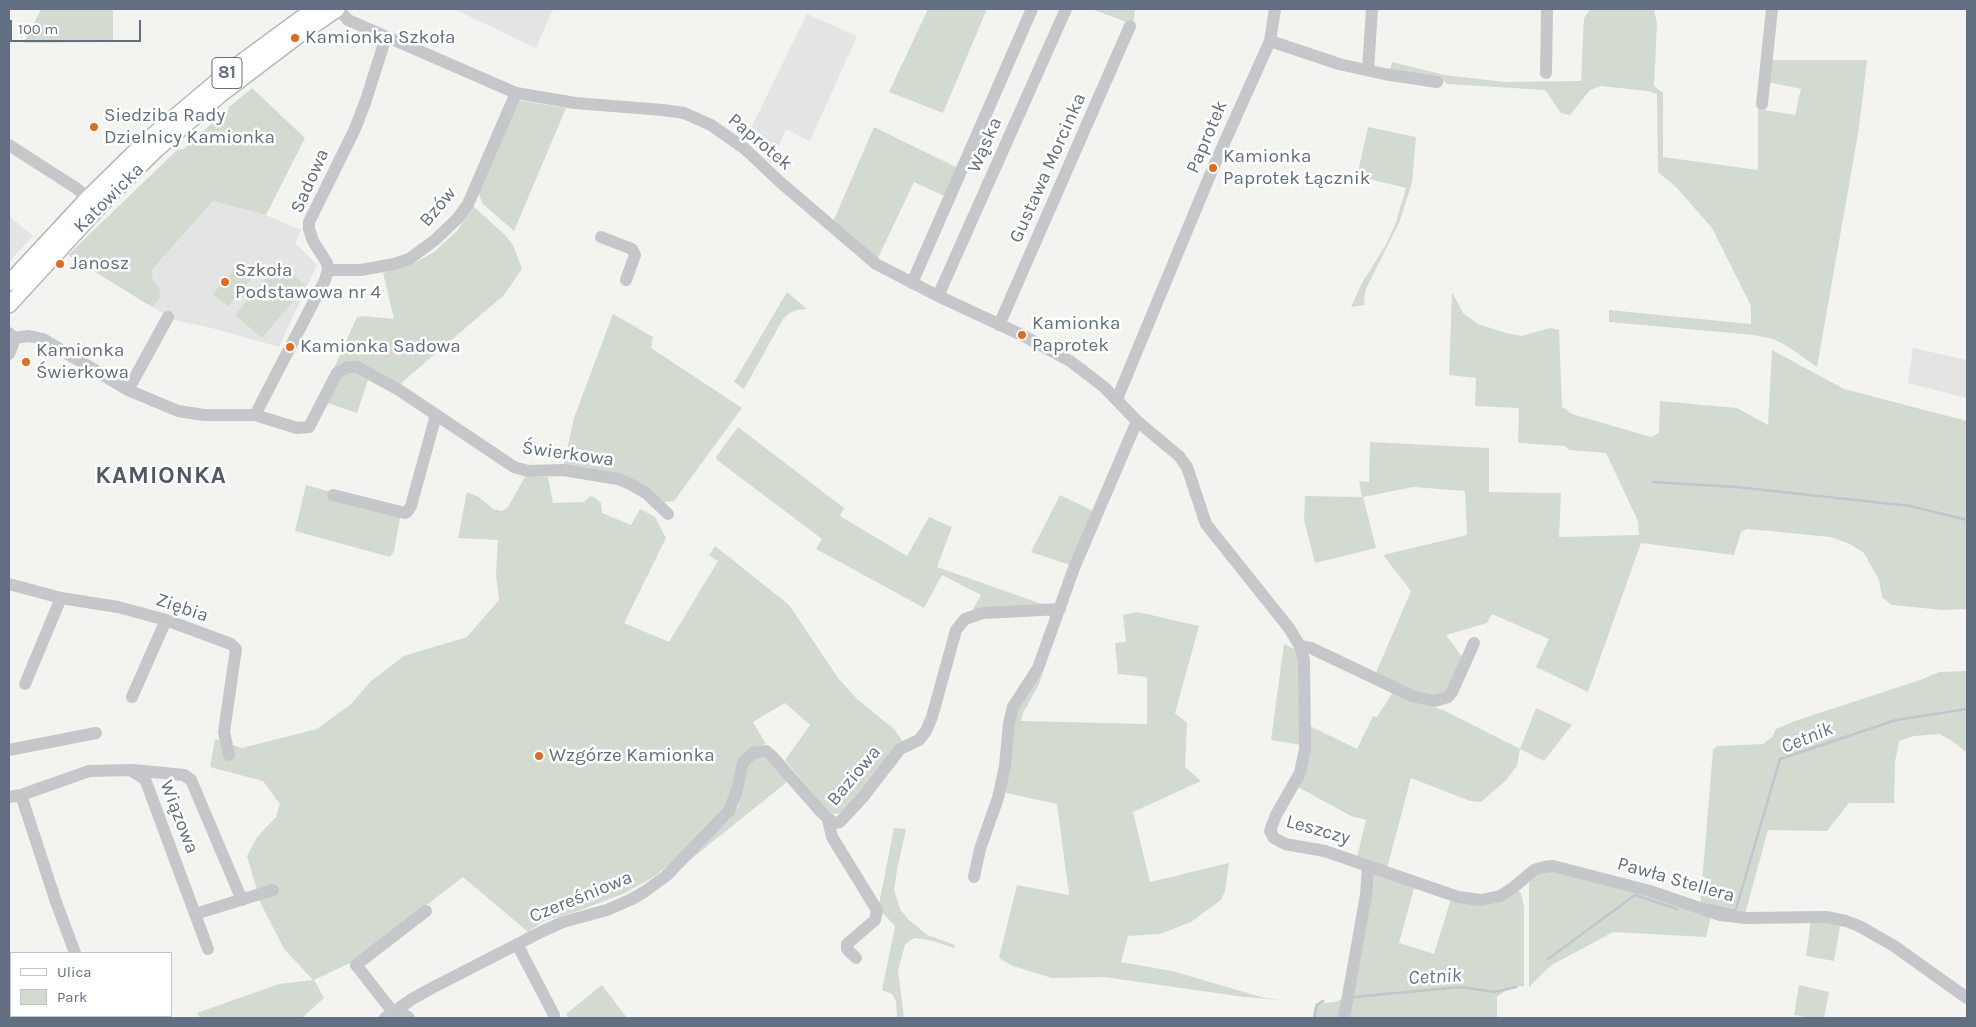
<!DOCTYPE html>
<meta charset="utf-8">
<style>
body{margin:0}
#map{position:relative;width:1976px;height:1027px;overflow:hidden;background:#f3f4ef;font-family:Karla,sans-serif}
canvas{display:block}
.frame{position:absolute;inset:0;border:10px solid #626e81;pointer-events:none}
.legend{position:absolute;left:10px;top:952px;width:162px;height:65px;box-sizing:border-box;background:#fff;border:1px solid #c0c5cd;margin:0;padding:6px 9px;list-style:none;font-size:15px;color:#626e81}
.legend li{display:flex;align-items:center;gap:10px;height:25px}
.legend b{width:25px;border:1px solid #c0c5cd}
.scale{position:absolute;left:10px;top:20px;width:131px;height:22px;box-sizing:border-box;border:2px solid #626e81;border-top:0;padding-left:6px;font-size:15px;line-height:18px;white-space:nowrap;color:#626e81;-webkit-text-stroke:4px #fff;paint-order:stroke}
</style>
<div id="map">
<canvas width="1976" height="1027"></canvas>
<div class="frame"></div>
<ul class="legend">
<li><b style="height:6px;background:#fff"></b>Ulica</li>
<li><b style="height:14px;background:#d3dbd0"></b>Park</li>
</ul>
<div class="scale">100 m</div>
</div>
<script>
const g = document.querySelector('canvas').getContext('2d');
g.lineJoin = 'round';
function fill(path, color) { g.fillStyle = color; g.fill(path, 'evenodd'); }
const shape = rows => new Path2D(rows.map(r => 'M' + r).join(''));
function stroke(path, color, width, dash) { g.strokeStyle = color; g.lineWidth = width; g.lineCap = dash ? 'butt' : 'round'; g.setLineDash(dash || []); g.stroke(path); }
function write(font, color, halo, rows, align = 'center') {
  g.font = font + ' Karla,sans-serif'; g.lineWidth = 5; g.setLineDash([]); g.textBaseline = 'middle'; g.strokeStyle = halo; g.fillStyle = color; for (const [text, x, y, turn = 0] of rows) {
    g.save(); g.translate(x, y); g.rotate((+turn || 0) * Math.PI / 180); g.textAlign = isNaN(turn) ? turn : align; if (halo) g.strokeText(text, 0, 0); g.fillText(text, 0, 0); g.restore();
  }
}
const built = shape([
 [454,9,553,9,536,48],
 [807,14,857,36,810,141,786,129,771,164,748,134],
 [213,201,266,215,301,230,295,243,317,265,279,347,216,329,174,320,131,294],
 [9,216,33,236,9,262],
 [1913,348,1967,360,1967,398,1908,383]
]);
const green = shape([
 [41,9,113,9,113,42,24,43],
 [928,9,987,9,943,113,889,92],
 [1091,9,1135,9,1134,20,1127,22],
 [1590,9,1654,9,1657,24,1654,86,1663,93,1663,157,1758,170,1758,109,1795,115,1801,89,1768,82,1771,60,1867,60,1859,128,1817,367,1787,346,1773,339,1754,335,1609,322,1609,310,1751,324,1751,306,1712,228,1676,187,1658,172,1657,94,1647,91,1601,86,1590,90,1570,115,1561,113,1545,90,1448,84,1441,80,1390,71,1392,62,1445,75,1505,82,1581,81,1584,18],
 [252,88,305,138,266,215,213,201,151,271,153,280,159,288,160,296,159,299,152,307,68,255,177,150,184,149,213,122,216,124,227,114,229,107],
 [516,100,566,108,514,231,483,204,479,195,479,188],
 [874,127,958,168,946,197,914,182,878,258,833,222],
 [1368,127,1416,137,1412,183,1399,223,1366,289,1364,298,1365,305,1351,307,1362,283,1387,243,1396,222,1406,188,1357,176],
 [473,206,505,235,513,245,522,269,504,295,399,385,364,366,334,368,357,317,363,316,394,319,383,273,416,262,434,252,458,230],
 [240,262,255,274,228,306,213,294],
 [279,263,306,286,262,338,235,315],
 [787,292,807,309,797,310,789,313,783,319,744,389,734,382],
 [1452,292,1463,313,1478,324,1506,333,1521,336,1550,328,1559,330,1562,407,1572,414,1651,437,1659,433,1660,401,1737,408,1768,425,1772,350,1844,389,1967,421,1967,609,1943,610,1892,605,1882,597,1879,580,1864,553,1850,544,1831,537,1747,529,1741,532,1734,555,1641,543,1588,692,1536,667,1549,639,1492,614,1487,623,1446,635,1463,658,1449,690,1432,698,1375,675,1411,591,1383,555,1467,535,1465,491,1413,487,1363,497,1376,548,1315,563,1304,520,1305,496,1362,497,1359,481,1369,482,1370,442,1489,448,1489,492,1561,493,1559,537,1639,535,1638,521,1606,453,1569,450,1565,446,1518,443,1519,408,1475,406,1476,378,1449,375],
 [613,314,653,337,651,348,742,408,674,501,663,502,649,489,563,467,574,418],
 [351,370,368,380,357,413,325,402,339,375],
 [738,427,844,508,840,516,907,556,929,517,952,527,937,567,1042,604,972,611,981,595,942,575,924,608,816,549,822,539,717,460,716,457],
 [525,477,548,477,553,503,584,502,590,496,594,497,601,503,602,513,631,525,640,509,655,517,666,538,624,623,669,642,718,561,709,555,715,546,789,605,838,678,857,699,895,730,903,742,842,813,833,814,828,812,785,760,810,725,785,703,753,722,766,744,752,749,738,770,725,808,680,855,655,876,625,893,581,910,544,921,528,932,463,877,352,962,314,980,324,998,302,1018,200,1018,197,1013,279,984,313,980,284,949,261,904,247,856,257,837,276,817,280,804,263,781,210,767,215,739,242,748,317,729,351,704,371,681,404,656,467,637,499,600,496,574,498,540,458,538,467,492,479,497,493,509,502,511,508,507],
 [306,485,328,491,327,496,396,515,400,518,394,551,390,557,295,531],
 [1060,495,1093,511,1070,565,1031,552],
 [1138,612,1199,626,1175,713,1187,723,1185,767,1201,781,1133,812,1150,882,1229,863,1225,891,1221,900,1191,922,1160,934,1128,936,1121,962,1172,971,1261,997,1280,1000,1244,997,1104,977,1052,978,1013,966,999,958,1017,885,1069,895,1057,804,1002,792,1012,717,1041,668,1044,669,1039,684,1023,713,1021,721,1147,724,1147,677,1118,674,1115,643,1126,642,1123,615],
 [1284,644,1295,649,1301,670,1302,745,1271,740],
 [1967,671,1967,753,1954,742,1939,734,1914,736,1899,741,1895,762,1894,803,1849,803,1827,831,1768,830,1745,914,1700,906,1713,750,1717,746,1763,744,1772,737,1776,729,1792,722,1923,679,1939,672],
 [1393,692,1445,711,1520,749,1536,708,1572,725,1544,761,1520,749,1517,766,1506,780,1481,802,1470,801,1411,778,1387,868,1357,857,1366,820,1351,816,1298,787,1310,726,1357,749,1373,716,1377,717],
 [761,757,769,760,787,782,671,875,730,819,738,807,747,765,753,759],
 [894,828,906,829,897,870,894,890,900,909,908,919,927,935,955,945,954,948,933,941,916,938,910,940,905,945,898,970,904,1018,897,1018,896,1001,892,994,882,990,895,926,880,910,879,904],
 [1546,870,1650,894,1711,916,1706,937,1613,932,1550,966,1529,987,1529,886,1530,879],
 [1374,873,1415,885,1399,943,1434,954,1451,899,1517,891,1521,893,1524,907,1524,986,1511,987,1497,997,1497,1018,1347,1018,1370,878],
 [1811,920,1840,926,1834,961,1806,956],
 [602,985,627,1018,569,1018,566,1014],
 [1799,985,1829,992,1824,1018,1810,1018,1794,1015],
 [1344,998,1340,1018,1313,1018,1315,1004,1335,1002]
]);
const stream = shape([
 [1653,482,1737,487,1910,506,1967,520],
 [1709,905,1734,911,1736,909,1780,759,1896,720,1967,709],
 [1548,959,1635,895,1677,909],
 [1354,997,1460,987,1495,992,1516,987],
 [1314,1018,1317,1005,1323,1001]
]);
const minor = shape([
 [338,9,348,20,516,93,575,103,663,110,684,113,711,125,744,148,780,182,876,264,938,296,1022,335,1070,361,1104,387,1137,421,1179,456,1187,467,1206,524,1289,628,1300,646,1304,660,1305,749,1300,773,1276,815,1270,831,1274,838,1285,844,1325,851,1368,866,1366,895,1344,1018],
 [1270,41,1339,64,1384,74,1437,82],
 [1368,70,1372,9],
 [1546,73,1547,9],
 [1762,104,1772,9],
 [9,145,76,188,88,198],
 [601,237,632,249,635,255,626,280],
 [328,270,361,270,394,264,409,259,435,240,458,218,468,204,516,93],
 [912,283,1032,9],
 [938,296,1066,9],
 [999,325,1130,26],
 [9,333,14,338,13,344,9,354],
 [14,338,29,336,43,339,128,390,178,411,204,415,255,415,297,428,309,427,337,373,348,367,357,367,399,390,514,467,528,471,563,470,618,479,630,484,646,493,668,514],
 [128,390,168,317],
 [1117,399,1213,168,1270,41,1275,9],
 [255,415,325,280,328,270,327,263,313,241,309,229,309,222,355,129,366,100,386,37],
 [333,495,405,513,407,512,411,506,436,415],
 [9,584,61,598,118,607,166,620,231,644,236,649,224,732,229,755],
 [1300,646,1311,648,1412,696,1435,701,1448,697,1452,692,1474,643],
 [25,684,61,598],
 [132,697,166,620],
 [9,750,96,733],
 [133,770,184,775,191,780,242,900],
 [21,795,56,902,75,953],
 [9,797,21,795,89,771,130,770,145,779,195,914,273,890],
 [828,820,832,837,877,910,875,920,847,944,847,949,856,958],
 [1368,866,1458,897,1481,900,1500,896,1514,887,1534,870,1544,867,1553,866,1650,891,1720,915,1746,918,1826,917,1846,921,1859,926,1894,946,1967,998],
 [974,877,980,849,998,798,1005,766,1009,723,1013,707,1038,668,1074,568,1137,421],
 [195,914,208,949],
 [517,944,554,1015,554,1018],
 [398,1010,409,1018],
 [393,1012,356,965,426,911],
 [98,1016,99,1018],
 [385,1018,412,999,432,988,543,931,563,922,607,910,632,899,644,892,666,876,729,811,737,790,743,762,753,753,766,751,772,756,822,813,834,823,840,822,863,797,900,749,919,740,926,731,932,717,956,630,965,619,983,613,1060,609]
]);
const major = shape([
 [9,283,88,198,144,143,228,72,314,9],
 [9,305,110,195,157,149,221,94,295,38,337,9]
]);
const markers = [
 [295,38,5,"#e56a1e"],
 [94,127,5,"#e56a1e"],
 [1213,168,5,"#e56a1e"],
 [60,264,5,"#e56a1e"],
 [225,282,5,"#e56a1e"],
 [1022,335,5,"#e56a1e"],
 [290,347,5,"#e56a1e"],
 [26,362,5,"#e56a1e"],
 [539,756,5,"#e56a1e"]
];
const shields = [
 [227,73,30]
];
const shieldNames = [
 ["81",227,73]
];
const poiNames = [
 ["Kamionka Szkoła",305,38],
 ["Siedziba Rady",104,116],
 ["Dzielnicy Kamionka",104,138],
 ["Kamionka",1223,157],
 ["Paprotek Łącznik",1223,179],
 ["Janosz",70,264],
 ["Szkoła",235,271],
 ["Podstawowa nr 4",235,293],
 ["Kamionka",1032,324],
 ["Paprotek",1032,346],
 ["Kamionka Sadowa",300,347],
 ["Kamionka",36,351],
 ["Świerkowa",36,373],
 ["Wzgórze Kamionka",549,756]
];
const streetNames = [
 ["Paprotek",1207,137,-67],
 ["Paprotek",760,142,40],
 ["Wąska",985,145,-66],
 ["Gustawa Morcinka",1048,168,-66],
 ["Sadowa",310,181,-66],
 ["Katowicka",109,198,-45],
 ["Bzów",438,207,-50],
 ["Świerkowa",568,454,8],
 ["Ziębia",182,608,19],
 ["Baziowa",854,776,-50],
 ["Wiązowa",179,817,69],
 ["Leszczy",1318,830,16],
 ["Pawła Stellera",1676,880,16],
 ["Czereśniowa",581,897,-22]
];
const waterNames = [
 ["Cetnik",1807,738,-22],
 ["Cetnik",1435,977,-3]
];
const districtNames = [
 ["KAMIONKA",161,476]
];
fill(built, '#e3e4e3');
fill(green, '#d3dbd0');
stroke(stream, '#bec7cd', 2.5);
stroke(major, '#b5b8bc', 18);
stroke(minor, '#c5c7cb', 12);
stroke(major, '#fff', 15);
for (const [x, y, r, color] of markers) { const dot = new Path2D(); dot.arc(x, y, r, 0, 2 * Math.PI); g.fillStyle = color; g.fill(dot); stroke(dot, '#fff', 2); }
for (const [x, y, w] of shields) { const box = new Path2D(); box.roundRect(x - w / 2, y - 15.5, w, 31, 4); g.fillStyle = '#fff'; g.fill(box); stroke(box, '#626e81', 1); }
write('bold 18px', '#626e81', null, shieldNames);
write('19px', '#626e81', '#fff', poiNames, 'left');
write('19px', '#626e81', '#fff', streetNames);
write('italic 20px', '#637785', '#fff', waterNames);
g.letterSpacing = '1px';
write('bold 24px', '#505966', '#fff', districtNames);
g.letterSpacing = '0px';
</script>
